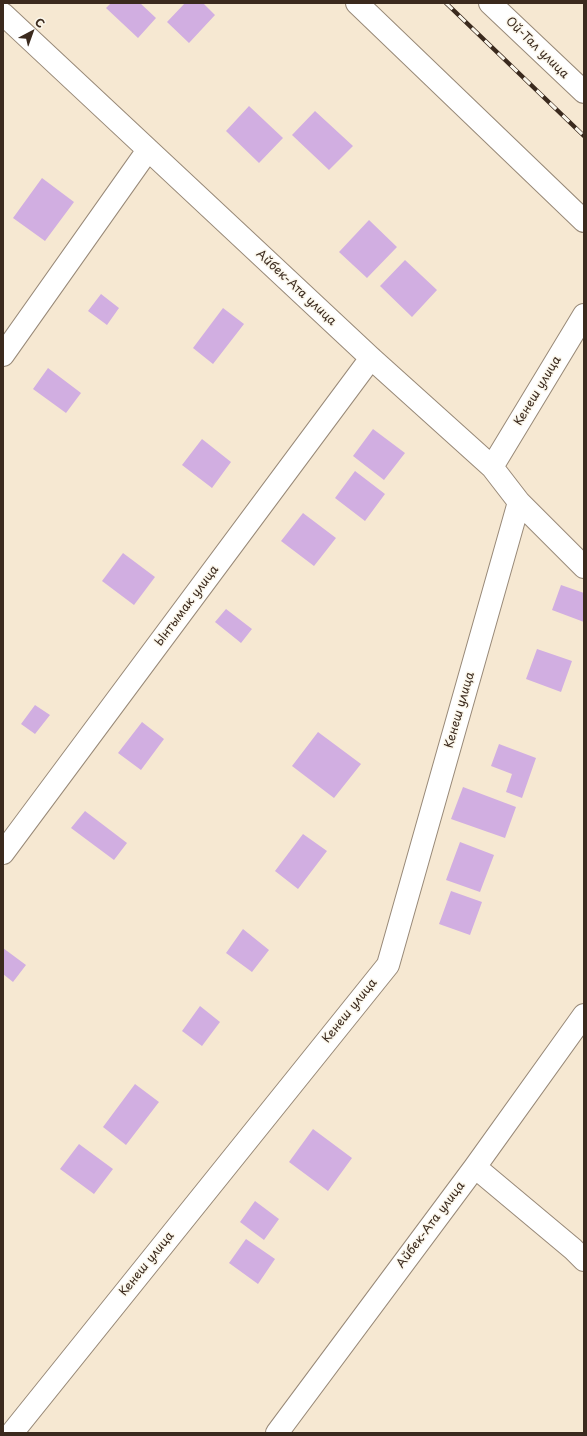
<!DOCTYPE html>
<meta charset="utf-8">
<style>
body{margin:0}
#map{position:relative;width:587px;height:1436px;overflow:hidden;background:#f6e8d2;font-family:"Playpen Sans",sans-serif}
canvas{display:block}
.frame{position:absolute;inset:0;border:4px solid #3b2a1e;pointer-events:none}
.north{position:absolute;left:12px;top:12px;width:40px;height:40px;-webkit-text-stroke:3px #fbf7ec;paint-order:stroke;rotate:41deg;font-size:11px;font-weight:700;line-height:16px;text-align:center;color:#3b2a1e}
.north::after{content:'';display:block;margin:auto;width:14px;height:18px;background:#3b2a1e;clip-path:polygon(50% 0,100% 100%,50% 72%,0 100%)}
</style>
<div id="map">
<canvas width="587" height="1436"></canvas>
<div class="frame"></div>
<div class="north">С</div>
</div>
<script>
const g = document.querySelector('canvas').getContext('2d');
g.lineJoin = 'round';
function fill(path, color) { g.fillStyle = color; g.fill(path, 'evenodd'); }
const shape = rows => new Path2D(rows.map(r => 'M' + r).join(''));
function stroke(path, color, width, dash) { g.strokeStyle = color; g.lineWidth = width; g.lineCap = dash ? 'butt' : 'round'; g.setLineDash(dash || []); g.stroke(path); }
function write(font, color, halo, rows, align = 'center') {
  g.font = font + ' "Playpen Sans",sans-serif'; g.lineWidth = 3; g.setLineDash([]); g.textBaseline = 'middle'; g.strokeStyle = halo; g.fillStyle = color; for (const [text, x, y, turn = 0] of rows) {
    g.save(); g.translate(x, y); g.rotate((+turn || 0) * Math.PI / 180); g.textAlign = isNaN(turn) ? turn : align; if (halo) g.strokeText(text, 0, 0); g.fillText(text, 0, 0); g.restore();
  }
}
const building = shape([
 [111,3,140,3,156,18,138,38,106,8],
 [185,3,203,3,215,15,189,43,167,22],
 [249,106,283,138,259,163,226,131],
 [315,111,353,146,329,170,292,135],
 [42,178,74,202,45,241,13,218],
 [369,220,397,247,367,278,339,252],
 [405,260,437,290,412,317,380,286],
 [101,294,119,308,107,325,88,311],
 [223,308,244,324,213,364,193,348],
 [48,368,81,393,66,413,33,389],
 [373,429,405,453,384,480,353,456],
 [202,439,231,462,212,488,182,465],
 [355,471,385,494,365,521,335,498],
 [303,513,336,538,314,566,281,541],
 [123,553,155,577,134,605,102,581],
 [561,585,584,593,584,622,552,610],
 [226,609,252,629,241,643,215,622],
 [537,649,572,661,561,692,526,679],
 [35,705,50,715,35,734,21,724],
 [142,722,164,739,141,770,118,753],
 [318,732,361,764,334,798,292,766],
 [499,744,536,758,522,798,506,792,512,774,491,766],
 [463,787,516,807,505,838,451,819],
 [85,811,127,843,114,860,71,828],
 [303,834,327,851,298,889,275,871],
 [460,842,494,855,480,892,446,880],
 [451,891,482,902,470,935,439,924],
 [243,929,269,950,252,972,226,953],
 [3,948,26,965,13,982,3,974],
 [200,1006,220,1022,202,1046,182,1031],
 [135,1084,159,1102,126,1145,103,1127],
 [313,1129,352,1158,328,1191,289,1162],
 [79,1144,113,1169,94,1194,60,1169],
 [255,1201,279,1219,264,1240,240,1222],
 [246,1239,275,1259,258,1284,229,1263]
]);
const minor = shape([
 [357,3,584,221],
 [490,3,584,92],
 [3,14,371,358,492,467,519,502,584,567],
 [3,355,148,150],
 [492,467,584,315],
 [3,853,371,358],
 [475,1167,573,1249,584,1260],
 [12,1433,388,965,519,502],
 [277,1433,475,1167,584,1015]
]);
const rail = shape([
 [446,3,584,136]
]);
const streetNames = [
 ["Ой-Тал улица",537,48,44],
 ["Айбек-Ата улица",296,288,43],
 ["Кенеш улица",538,391,-59],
 ["Ынтымак улица",187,606,-53],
 ["Кенеш улица",460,710,-74],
 ["Кенеш улица",350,1011,-51],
 ["Айбек-Ата улица",431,1225,-53],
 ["Кенеш улица",147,1264,-51]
];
fill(building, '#d1aee1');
stroke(minor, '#988978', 24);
stroke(minor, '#fff', 22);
stroke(rail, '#3b2a1e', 4.5);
stroke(rail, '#fbf7ec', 3, [9]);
write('12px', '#3b2a1e', '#fbf7ec', streetNames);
</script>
